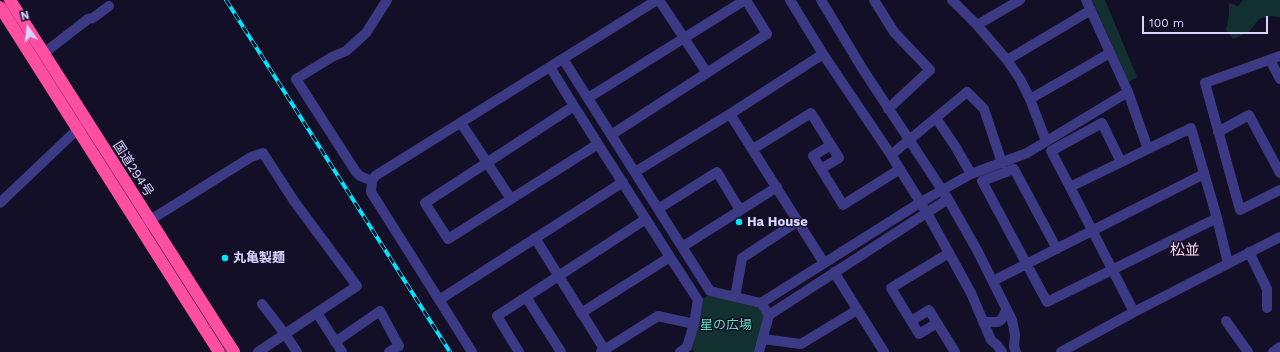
<!DOCTYPE html>
<meta charset="utf-8">
<style>
body{margin:0}
#map{position:relative;width:1280px;height:352px;overflow:hidden;background:#130f26;font-family:"Work Sans",sans-serif}
canvas{display:block}
.north{position:absolute;left:8px;top:8px;width:40px;height:40px;-webkit-text-stroke:3px #130f26;paint-order:stroke;rotate:346deg;font-size:11px;font-weight:700;line-height:16px;text-align:center;color:#d9d4ff}
.north::after{content:'';display:block;margin:auto;width:14px;height:18px;background:#d9d4ff;clip-path:polygon(50% 0,100% 100%,50% 72%,0 100%)}
.scale{position:absolute;left:1142px;top:16px;width:126px;height:18px;box-sizing:border-box;border:2px solid #d9d4ff;border-top:0;padding-left:5px;font-size:12px;line-height:14px;white-space:nowrap;color:#d9d4ff;-webkit-text-stroke:3px #130f26;paint-order:stroke}
</style>
<div id="map">
<canvas width="1280" height="352"></canvas>
<div class="north">N</div>
<div class="scale">100 m</div>
</div>
<script>
const g = document.querySelector('canvas').getContext('2d');
g.lineJoin = 'round';
function fill(path, color) { g.fillStyle = color; g.fill(path, 'evenodd'); }
const shape = rows => new Path2D(rows.map(r => 'M' + r).join(''));
function stroke(path, color, width, dash) { g.strokeStyle = color; g.lineWidth = width; g.lineCap = dash ? 'butt' : 'round'; g.setLineDash(dash || []); g.stroke(path); }
function write(font, color, halo, rows, align = 'center') {
  g.font = font + ' "Work Sans","Noto Sans JP",sans-serif'; g.lineWidth = 3; g.setLineDash([]); g.textBaseline = 'middle'; g.strokeStyle = halo; g.fillStyle = color; for (const [text, x, y, turn = 0] of rows) {
    g.save(); g.translate(x, y); g.rotate((+turn || 0) * Math.PI / 180); g.textAlign = isNaN(turn) ? turn : align; if (halo) g.strokeText(text, 0, 0); g.fillText(text, 0, 0); g.restore();
  }
}
const green = shape([
 [1092,0,1105,0,1137,77,1129,82],
 [1243,0,1280,0,1280,17,1270,16,1259,19,1249,32,1233,39,1226,30,1229,15,1229,3,1238,6],
 [710,294,759,306,765,316,756,352,694,352,692,349,702,299]
]);
const minor = shape([
 [659,0,707,73],
 [790,0,823,54,891,155,927,213,971,293,991,340,997,345,1002,352],
 [821,0,862,68,948,199,977,250,1012,320,1015,335,1014,347,1016,352],
 [874,0,894,32,930,70,888,109],
 [952,0,977,25,1007,60,1020,79,1030,99,1046,141],
 [1086,0,1128,92],
 [977,25,1020,0],
 [44,53,88,19,93,18,109,6],
 [1280,56,1205,83,1240,210,1280,190],
 [563,59,710,291,761,303],
 [1007,60,1091,10],
 [1270,60,1280,79],
 [550,67,574,106,425,203,448,239,598,144,670,257,581,313],
 [588,98,745,0],
 [1030,99,1110,53],
 [574,106,598,144],
 [730,114,824,263],
 [936,118,955,146,971,174],
 [461,123,511,199],
 [1218,132,1249,115,1280,173],
 [611,135,767,34,746,0],
 [753,149,811,113,839,158,821,169,843,205,900,169],
 [891,155,967,92,984,109,1002,163],
 [821,169,813,156,831,145],
 [635,172,730,114,823,54],
 [372,181,360,176,356,172,296,79,332,57,346,51,366,33,387,0],
 [1070,187,1051,151,1102,123,1121,162],
 [0,203,83,124],
 [658,209,717,172,740,210],
 [139,227,251,157,263,153,294,201,357,286,258,352],
 [535,238,606,352],
 [682,247,777,187],
 [1057,249,1014,169,982,181,1047,302,1217,218],
 [1249,252,1267,289,1267,308],
 [949,253,891,288,911,321,929,310,955,352],
 [670,257,698,300,694,324,687,347,680,352],
 [834,272,884,352],
 [993,281,1204,174],
 [526,297,561,352],
 [735,297,742,258,798,221],
 [439,300,623,182],
 [262,304,285,334,297,352],
 [1134,312,1070,187,1191,128,1217,218,1228,263],
 [317,313,342,352],
 [769,315,761,303,921,202,971,174,1027,153,1128,92,1148,149],
 [911,321,919,334,937,323],
 [1226,321,1248,352],
 [983,322,998,322,1002,319,1006,310],
 [763,339,801,344,857,310],
 [335,342,380,311,399,346,389,352],
 [472,352,371,192,372,181,375,176,657,0],
 [519,352,497,316,646,219],
 [601,352,658,316,694,324],
 [759,352,769,315,948,199],
 [1061,352,1134,312,1280,237],
 [1273,352,1280,347]
]);
const highway = shape([
 [10,0,234,352],
 [0,7,219,352]
]);
const rail = shape([
 [226,0,450,352]
]);
const markers = [
 [739,222,4,"#00e5ff"],
 [225,258,4,"#00e5ff"]
];
const streetNames = [
 ["国道294号",133,169,57]
];
const poiNames = [
 ["Ha House",747,222],
 ["丸亀製麺",233,258]
];
const parkNames = [
 ["星の広場",726,325]
];
const quarterNames = [
 ["松並",1185,251]
];
fill(green, '#12302f');
stroke(minor, '#3d3a85', 10);
stroke(highway, '#ff4fa3', 12);
stroke(rail, '#00e5ff', 4);
stroke(rail, '#130f26', 2.5, [8]);
for (const [x, y, r, color] of markers) { const dot = new Path2D(); dot.arc(x, y, r, 0, 2 * Math.PI); g.fillStyle = color; g.fill(dot); stroke(dot, '#130f26', 1.5); }
write('13px', '#d9d4ff', '#130f26', streetNames);
write('bold 13px', '#d9d4ff', '#130f26', poiNames, 'left');
write('13px', '#5fe0c0', '#130f26', parkNames);
write('15px', '#ffd6f0', '#130f26', quarterNames);
</script>
